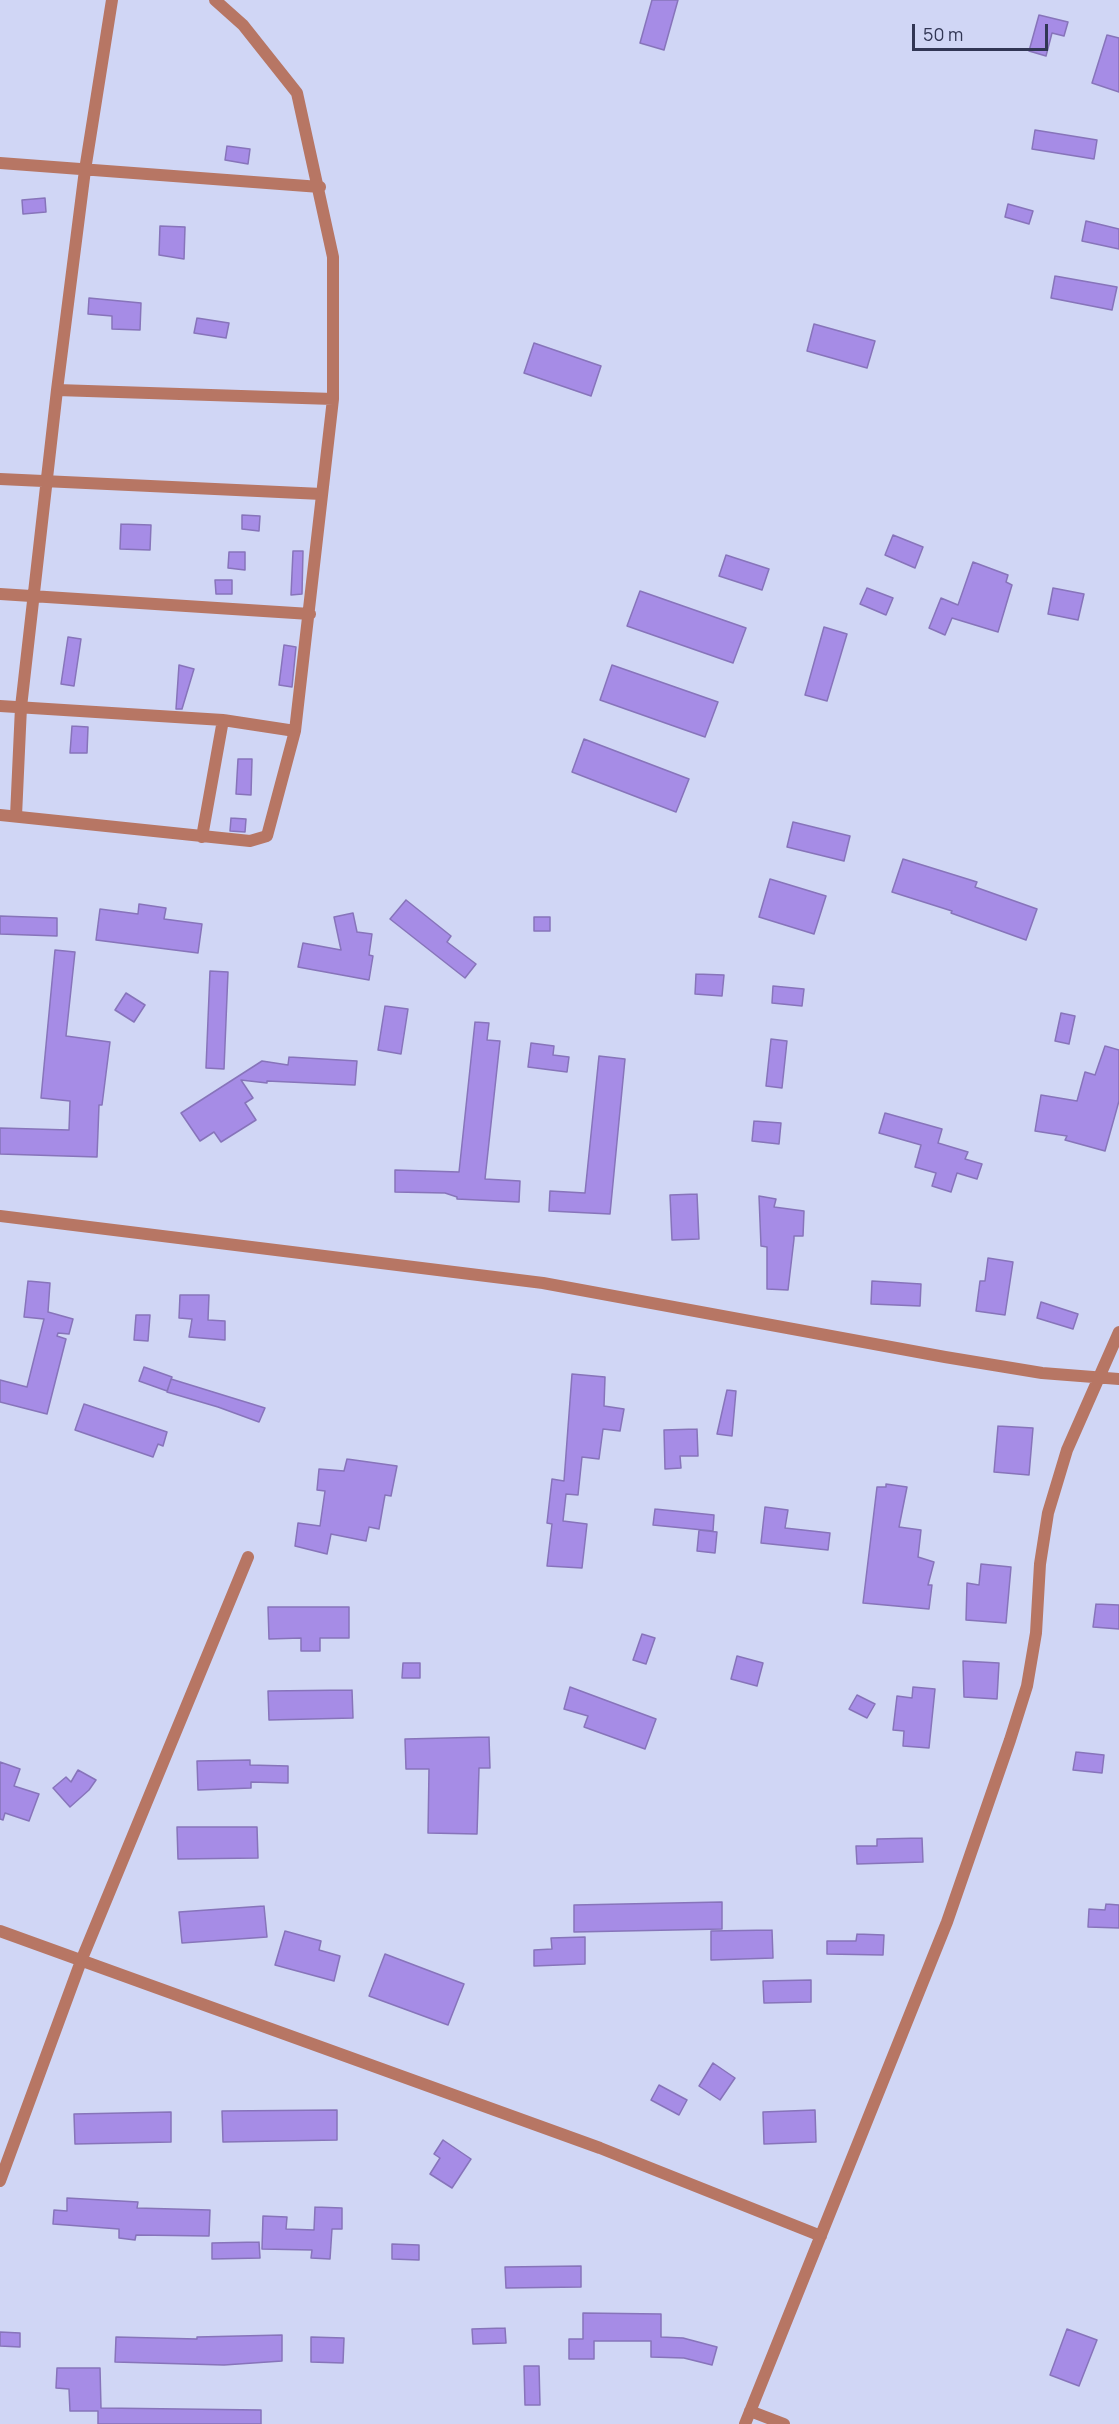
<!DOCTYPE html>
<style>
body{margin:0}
#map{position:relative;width:1119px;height:2424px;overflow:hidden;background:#d0d6f5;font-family:Manrope,sans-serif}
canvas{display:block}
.scale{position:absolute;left:912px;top:24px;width:136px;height:27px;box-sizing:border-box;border:3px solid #313654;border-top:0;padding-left:8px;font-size:18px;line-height:21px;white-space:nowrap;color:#313654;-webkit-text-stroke:4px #d0d6f5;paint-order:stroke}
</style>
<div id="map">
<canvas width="1119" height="2424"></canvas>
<div class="scale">50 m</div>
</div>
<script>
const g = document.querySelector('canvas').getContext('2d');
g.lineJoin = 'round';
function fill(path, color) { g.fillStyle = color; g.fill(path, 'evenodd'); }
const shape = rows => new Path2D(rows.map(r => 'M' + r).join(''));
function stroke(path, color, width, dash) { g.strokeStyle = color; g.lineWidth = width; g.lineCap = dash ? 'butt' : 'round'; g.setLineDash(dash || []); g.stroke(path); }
const building = shape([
 [652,0,678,0,664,50,640,43,652,0],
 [1039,15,1068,22,1064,36,1052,33,1046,56,1029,51,1039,15],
 [1107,35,1119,38,1119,92,1092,83,1107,35],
 [1035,130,1097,140,1094,159,1032,149,1035,130],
 [227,146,250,149,248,164,225,160,227,146],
 [45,198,46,212,23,214,22,200,45,198],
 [1008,204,1033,211,1029,224,1005,217,1008,204],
 [1086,221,1119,229,1119,249,1082,241,1086,221],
 [160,226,185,227,184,259,159,255,160,226],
 [1055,276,1117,287,1112,310,1051,298,1055,276],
 [89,298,141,303,140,330,112,329,112,316,88,314,89,298],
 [197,318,229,323,226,338,194,333,197,318],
 [814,324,875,341,867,368,807,351,814,324],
 [534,343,601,366,591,396,524,373,534,343],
 [242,515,260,516,259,531,242,529,242,515],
 [121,524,151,525,150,550,120,549,121,524],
 [893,535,923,547,915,568,885,555,893,535],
 [293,551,303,551,302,594,291,595,293,551],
 [229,552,245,552,245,570,228,568,229,552],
 [726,555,769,569,762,590,719,576,726,555],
 [973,562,1008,575,1006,582,1012,585,998,632,952,618,945,635,929,628,941,598,958,605,973,562],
 [215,580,232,580,232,594,216,594,215,580],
 [867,588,893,598,886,615,860,604,867,588],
 [1053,588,1084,594,1078,620,1048,614,1053,588],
 [640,591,746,628,733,663,627,626,640,591],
 [824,627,847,634,827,701,805,695,824,627],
 [68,637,81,639,74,686,61,684,68,637],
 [284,645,296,647,292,687,279,685,284,645],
 [179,665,194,669,182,709,176,709,179,665],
 [612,665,718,702,705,737,600,700,612,665],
 [72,726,88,727,87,753,70,753,72,726],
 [584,739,689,779,676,812,572,772,584,739],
 [238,759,252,759,251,795,236,794,238,759],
 [231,818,246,819,245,832,230,831,231,818],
 [793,822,850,836,844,861,787,847,793,822],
 [903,859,977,882,975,887,1037,909,1026,940,951,913,952,911,892,892,903,859],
 [770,879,826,896,814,934,759,917,770,879],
 [406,900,451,936,447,942,476,964,465,978,390,919,406,900],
 [139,904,166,908,164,919,202,924,198,953,96,940,100,909,138,914,139,904],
 [353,913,357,932,372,934,369,955,373,956,369,980,298,967,303,943,341,950,334,917,353,913],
 [0,916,57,918,57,936,0,934,0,916],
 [534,917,550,917,550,931,534,931,534,917],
 [55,950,75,952,66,1036,110,1042,102,1105,99,1105,97,1157,0,1154,0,1128,69,1130,70,1101,41,1098,55,950],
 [210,971,228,972,224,1069,206,1068,210,971],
 [696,974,724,975,722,996,695,994,696,974],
 [773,986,804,989,802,1006,772,1003,773,986],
 [126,993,145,1005,134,1022,115,1010,126,993],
 [385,1006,408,1009,401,1054,378,1050,385,1006],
 [1061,1013,1075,1016,1069,1044,1055,1041,1061,1013],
 [475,1022,489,1023,487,1040,500,1041,485,1179,520,1181,519,1202,457,1199,457,1197,445,1193,395,1192,395,1170,459,1172,475,1022],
 [771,1039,787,1041,782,1088,766,1086,771,1039],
 [531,1043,554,1046,553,1055,569,1057,567,1072,528,1067,531,1043],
 [1105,1046,1119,1050,1119,1101,1105,1151,1065,1140,1067,1136,1035,1131,1041,1095,1077,1101,1085,1072,1095,1075,1105,1046],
 [599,1056,625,1059,610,1214,549,1211,550,1191,585,1193,599,1056],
 [289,1057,357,1061,355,1085,267,1081,267,1083,241,1080,253,1098,245,1103,256,1120,221,1142,214,1132,200,1141,181,1113,262,1061,288,1065,289,1057],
 [885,1113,942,1129,938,1143,968,1152,965,1159,982,1164,977,1179,957,1173,951,1192,932,1186,936,1173,915,1167,921,1145,879,1133,885,1113],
 [754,1121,781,1123,779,1144,752,1141,754,1121],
 [697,1194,699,1239,672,1240,670,1195,697,1194],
 [759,1196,776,1199,774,1207,804,1211,803,1236,794,1236,794,1239,788,1290,767,1289,767,1247,761,1246,759,1196],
 [988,1258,1013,1262,1005,1315,976,1311,980,1281,985,1281,988,1258],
 [28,1281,50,1283,48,1312,73,1319,69,1334,58,1333,57,1336,66,1339,47,1414,0,1402,0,1380,27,1387,44,1319,24,1317,28,1281],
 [872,1281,921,1284,920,1306,871,1304,872,1281],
 [180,1295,209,1295,208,1320,225,1321,225,1340,189,1337,192,1319,179,1318,180,1295],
 [1041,1302,1078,1314,1073,1329,1037,1318,1041,1302],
 [136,1315,150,1315,148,1341,134,1340,136,1315],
 [144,1367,172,1377,167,1391,139,1381,144,1367],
 [572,1374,605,1377,604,1406,624,1409,620,1431,603,1429,599,1459,582,1457,578,1495,566,1494,563,1521,587,1524,582,1568,547,1566,552,1524,547,1523,552,1479,564,1481,572,1374],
 [171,1379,265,1408,259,1422,218,1407,167,1392,171,1379],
 [727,1390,736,1391,732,1436,717,1434,727,1390],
 [84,1404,167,1432,163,1446,158,1444,153,1457,75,1430,84,1404],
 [998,1426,1033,1428,1029,1475,994,1472,998,1426],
 [697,1429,698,1456,680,1456,681,1468,665,1469,664,1430,697,1429],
 [347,1459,397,1466,391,1496,385,1495,379,1529,369,1527,366,1541,331,1534,327,1554,295,1546,298,1523,320,1526,325,1491,317,1490,319,1469,344,1471,347,1459],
 [886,1484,907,1487,899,1527,921,1530,918,1557,934,1562,928,1585,932,1585,929,1609,863,1603,877,1487,886,1487,886,1484],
 [765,1507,788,1510,785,1528,830,1533,828,1550,761,1543,765,1507],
 [655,1509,714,1515,713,1531,653,1525,655,1509],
 [699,1530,717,1532,715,1553,697,1551,699,1530],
 [981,1564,1011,1567,1006,1623,966,1620,967,1583,979,1585,981,1564],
 [1096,1604,1119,1605,1119,1629,1093,1627,1096,1604],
 [268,1607,349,1607,349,1638,320,1638,320,1651,301,1651,301,1638,269,1639,268,1607],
 [642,1634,655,1638,646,1664,633,1660,642,1634],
 [737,1656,763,1663,757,1686,731,1679,737,1656],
 [963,1661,999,1663,997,1699,964,1697,963,1661],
 [403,1663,420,1663,420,1678,402,1678,403,1663],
 [570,1687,656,1719,645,1749,584,1727,588,1716,564,1709,570,1687],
 [913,1687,935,1689,929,1748,903,1746,904,1731,893,1730,897,1696,912,1698,913,1687],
 [352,1690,353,1718,269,1720,268,1691,352,1690],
 [857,1695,875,1704,867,1718,849,1709,857,1695],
 [489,1737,490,1768,479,1768,477,1834,428,1833,429,1769,406,1769,405,1739,489,1737],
 [1076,1752,1104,1755,1102,1773,1073,1770,1076,1752],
 [250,1760,250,1765,288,1766,288,1783,251,1782,251,1788,198,1790,197,1761,250,1760],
 [0,1762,20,1769,14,1786,39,1794,29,1821,5,1813,3,1820,0,1819,0,1762],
 [78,1770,96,1780,89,1790,70,1807,53,1788,66,1777,71,1782,78,1770],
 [177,1827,257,1827,258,1858,178,1859,177,1827],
 [922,1838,923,1862,857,1864,856,1846,877,1846,877,1839,922,1838],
 [722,1902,722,1929,574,1932,574,1905,722,1902],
 [1106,1904,1119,1905,1119,1928,1088,1927,1089,1909,1105,1910,1106,1904],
 [264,1906,267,1937,182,1943,179,1912,264,1906],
 [772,1930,773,1958,711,1960,711,1931,772,1930],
 [285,1931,321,1941,319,1950,340,1956,334,1981,275,1965,285,1931],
 [857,1934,884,1935,883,1955,827,1954,827,1941,856,1941,857,1934],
 [585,1937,585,1964,534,1966,534,1950,552,1949,551,1938,585,1937],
 [385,1954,464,1984,448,2025,369,1996,385,1954],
 [811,1980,811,2002,764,2003,763,1981,811,1980],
 [713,2063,735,2078,720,2100,699,2086,713,2063],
 [659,2085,687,2100,679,2115,651,2100,659,2085],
 [337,2110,337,2140,223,2142,222,2111,337,2110],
 [815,2110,816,2142,764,2144,763,2112,815,2110],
 [171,2112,171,2142,75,2144,74,2114,171,2112],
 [443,2140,471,2159,452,2188,430,2174,440,2158,434,2154,443,2140],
 [67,2198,138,2202,137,2208,210,2210,209,2236,136,2235,135,2240,119,2238,119,2229,53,2224,54,2210,67,2211,67,2198],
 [315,2207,342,2208,342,2229,332,2229,330,2259,311,2258,312,2250,262,2249,263,2216,287,2217,286,2229,314,2230,315,2207],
 [259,2242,260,2258,212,2259,212,2243,259,2242],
 [392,2244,419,2245,419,2260,392,2259,392,2244],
 [581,2266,581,2287,506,2288,505,2267,581,2266],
 [583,2313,661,2314,661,2337,683,2338,717,2347,712,2365,684,2358,651,2357,651,2341,594,2341,594,2359,569,2359,569,2339,583,2339,583,2313],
 [505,2328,506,2343,473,2344,472,2329,505,2328],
 [1067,2329,1097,2340,1079,2386,1050,2375,1067,2329],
 [0,2332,20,2333,20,2347,0,2346,0,2332],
 [282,2335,282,2361,224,2365,115,2362,116,2337,197,2339,197,2337,282,2335],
 [311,2337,344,2338,343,2363,311,2362,311,2337],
 [524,2366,539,2366,540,2405,525,2405,524,2366],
 [57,2368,100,2368,101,2408,261,2410,261,2424,98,2424,98,2411,70,2411,69,2389,56,2388,57,2368]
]);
const street = shape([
 [0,163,320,187],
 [57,390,333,399],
 [0,479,322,494],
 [0,594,310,614],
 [0,706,223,720,295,731],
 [0,815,250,841,267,836,295,731,333,399,333,257,297,93,243,25,215,0],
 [16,816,21,707,57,390,85,170,112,0],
 [202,837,223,720],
 [0,1216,543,1283,945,1357,1042,1373,1119,1379],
 [0,1931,600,2148,821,2236],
 [0,2181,81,1961,248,1557],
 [750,2411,784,2424],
 [745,2424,947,1922,1010,1740,1027,1686,1036,1633,1040,1564,1048,1513,1067,1450,1119,1332]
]);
fill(building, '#a68ce6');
stroke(building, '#8774ba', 1.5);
stroke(street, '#b77664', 12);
</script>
